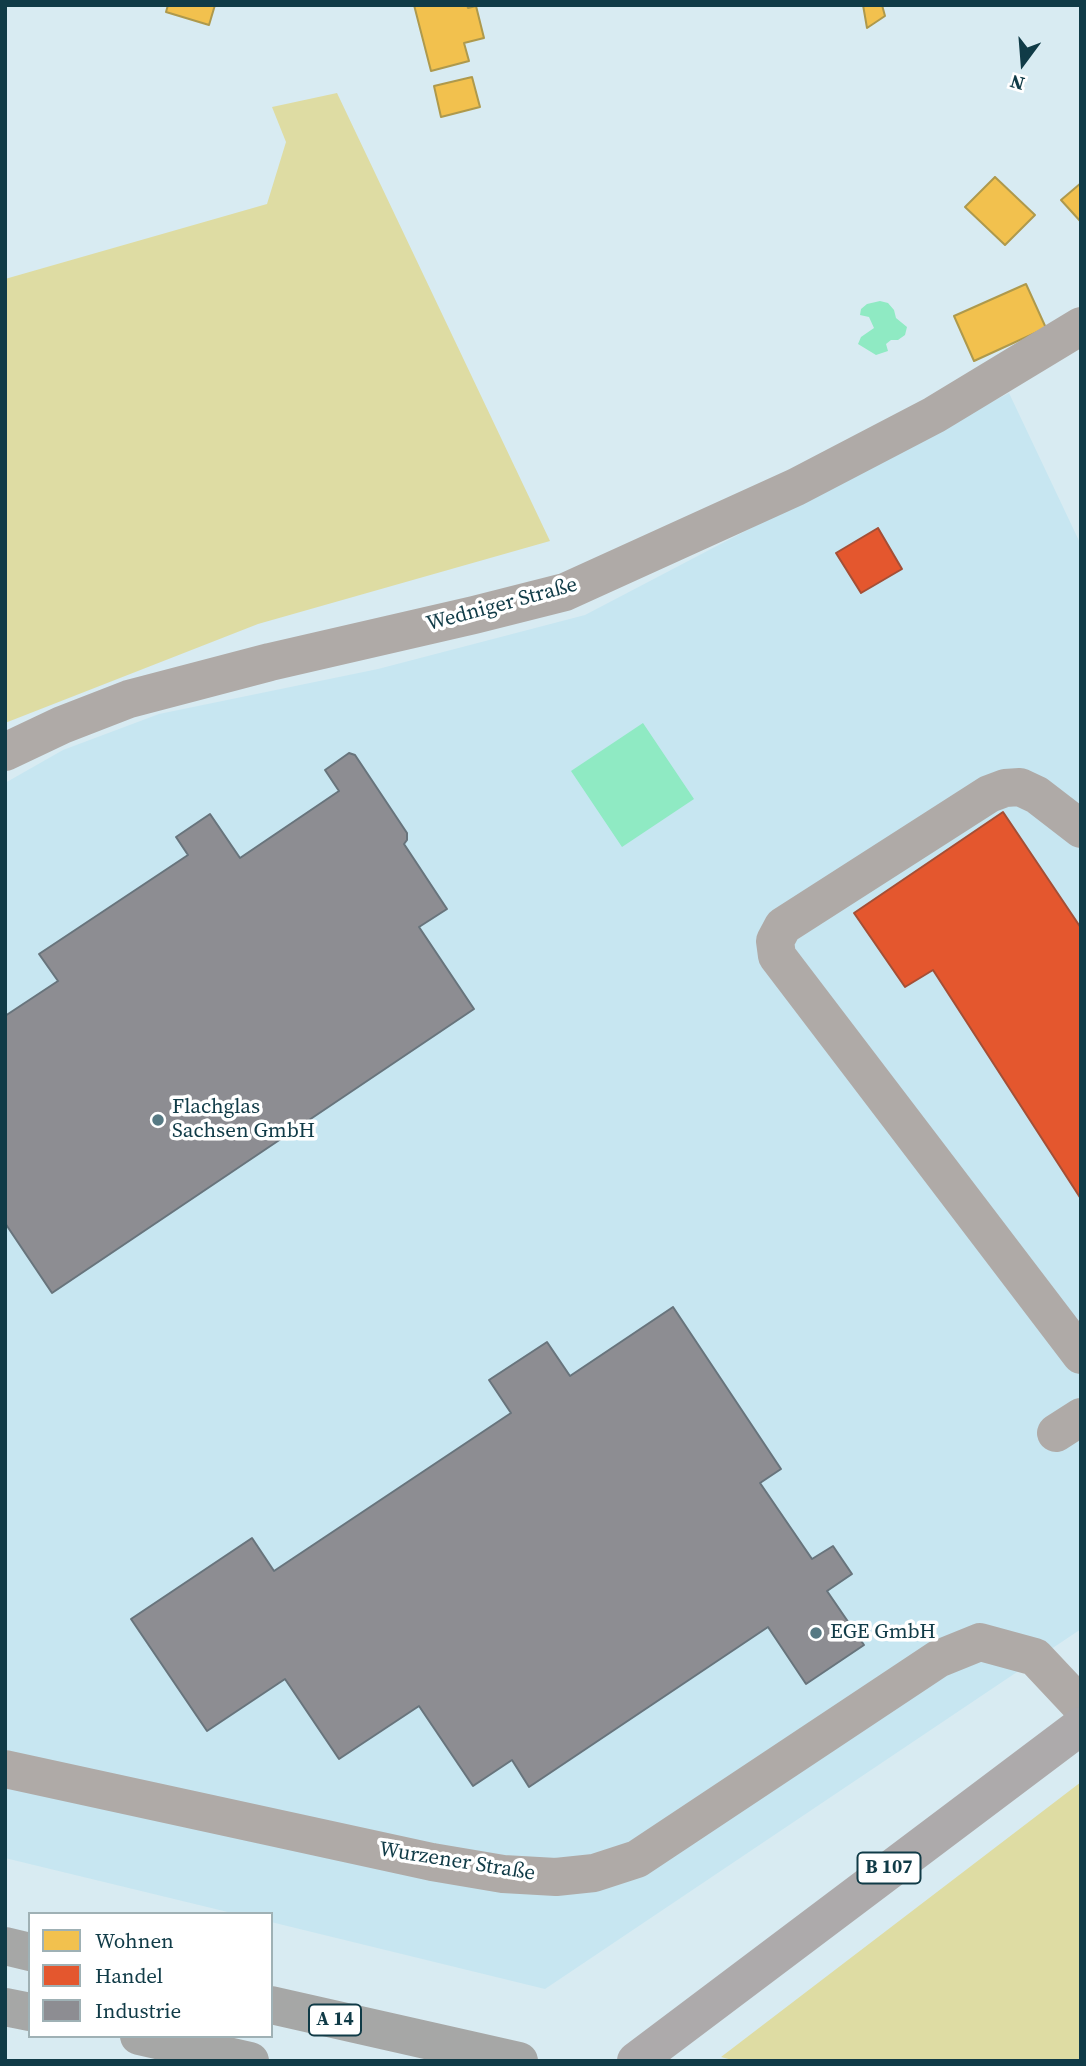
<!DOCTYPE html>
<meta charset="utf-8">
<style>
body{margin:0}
#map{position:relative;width:1086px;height:2066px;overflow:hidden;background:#d8ebf2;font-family:"Source Serif 4",serif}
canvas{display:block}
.frame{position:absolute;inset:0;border:7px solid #103b47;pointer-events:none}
.legend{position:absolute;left:28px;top:1912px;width:245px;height:126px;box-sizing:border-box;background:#fff;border:2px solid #9fb1b5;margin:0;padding:9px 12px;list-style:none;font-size:21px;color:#103b47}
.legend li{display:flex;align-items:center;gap:14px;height:35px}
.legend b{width:35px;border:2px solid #9fb1b5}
.north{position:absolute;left:988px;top:28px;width:70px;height:70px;-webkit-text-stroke:5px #fff;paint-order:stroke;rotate:196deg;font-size:19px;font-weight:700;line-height:28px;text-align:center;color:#103b47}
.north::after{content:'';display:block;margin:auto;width:24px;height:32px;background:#103b47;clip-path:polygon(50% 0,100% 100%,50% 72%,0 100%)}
</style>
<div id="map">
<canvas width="1086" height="2066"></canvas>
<div class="frame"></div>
<ul class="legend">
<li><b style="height:19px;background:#f2c14e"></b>Wohnen</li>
<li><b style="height:19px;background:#e4572e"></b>Handel</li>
<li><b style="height:19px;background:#8d8d92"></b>Industrie</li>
</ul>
<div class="north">N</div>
</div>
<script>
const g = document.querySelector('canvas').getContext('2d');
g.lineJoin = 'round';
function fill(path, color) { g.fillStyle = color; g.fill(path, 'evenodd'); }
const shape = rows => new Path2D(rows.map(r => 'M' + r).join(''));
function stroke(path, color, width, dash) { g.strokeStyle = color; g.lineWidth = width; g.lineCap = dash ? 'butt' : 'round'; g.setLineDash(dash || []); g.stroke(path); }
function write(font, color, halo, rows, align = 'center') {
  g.font = font + ' "Source Serif 4",serif'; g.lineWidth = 7; g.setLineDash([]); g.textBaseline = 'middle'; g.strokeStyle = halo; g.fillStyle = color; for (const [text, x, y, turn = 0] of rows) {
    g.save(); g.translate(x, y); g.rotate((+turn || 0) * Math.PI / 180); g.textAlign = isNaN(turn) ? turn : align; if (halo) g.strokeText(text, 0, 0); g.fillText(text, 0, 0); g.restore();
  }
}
const built = shape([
 [1009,393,1081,545,1081,1629,545,1989,271,1922,271,1914,236,1914,5,1858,5,783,63,750,159,714,378,669,585,615]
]);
const green = shape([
 [337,93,550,541,258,624,5,723,5,279,267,204,286,142,272,107],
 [1081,1782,1081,2061,736,2061,721,2057]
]);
const water = shape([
 [880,301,888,303,894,310,896,318,907,327,905,335,898,340,891,340,886,344,888,351,876,355,858,344,861,337,874,328,869,317,860,315,861,309,867,304],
 [643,723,694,799,622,847,571,771]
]);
const homes = shape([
 [168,5,215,5,209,25,166,12,168,5],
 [414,5,467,5,468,8,476,6,484,38,464,43,469,61,431,71,414,5],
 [863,5,882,5,885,16,867,28,863,5],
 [472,77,480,107,441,117,434,86,472,77],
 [995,177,1035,215,1005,245,965,207,995,177],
 [1081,183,1081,222,1061,200,1081,183],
 [1026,284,1046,328,974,361,954,316,1026,284]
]);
const shops = shape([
 [878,528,902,569,861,593,836,553,878,528],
 [1003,812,1081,928,1081,1199,933,970,905,987,854,913,1003,812]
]);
const industry = shape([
 [349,753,355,755,407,833,407,840,404,844,447,909,419,927,474,1009,52,1293,5,1223,5,1016,58,981,39,954,188,855,176,837,210,814,240,858,339,791,325,770,349,753],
 [673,1307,781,1469,760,1483,812,1559,833,1546,852,1574,827,1591,864,1645,806,1684,768,1627,529,1787,512,1760,473,1786,419,1706,339,1759,285,1679,207,1731,131,1619,252,1538,274,1571,511,1413,489,1380,547,1342,570,1376,673,1307]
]);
const minor = shape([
 [5,752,62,725,129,699,270,662,474,615,565,592,796,487,934,415,1081,326],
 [1081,829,1037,795,1020,787,1005,788,989,794,783,926,775,941,777,956,1081,1355],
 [1056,1433,1081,1417],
 [5,1769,432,1862,503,1874,556,1877,594,1873,637,1859,938,1659,980,1642,1035,1657,1081,1706]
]);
const major = shape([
 [636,2061,1081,1726]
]);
const highway = shape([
 [5,1946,30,1952],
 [271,2005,519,2061],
 [5,2007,30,2012],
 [139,2036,250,2061]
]);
const markers = [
 [158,1120,7,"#567983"],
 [816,1633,7,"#567983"]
];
const shields = [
 [889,1868,63],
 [335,2020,52]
];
const shieldNames = [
 ["B 107",889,1868],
 ["A 14",335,2020]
];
const streetNames = [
 ["Wedniger Straße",502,605,-15],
 ["Wurzener Straße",457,1862,9]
];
const poiNames = [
 ["Flachglas",172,1108],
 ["Sachsen GmbH",172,1132],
 ["EGE GmbH",830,1633]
];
fill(built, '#c7e6f1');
fill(green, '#dedca3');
fill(water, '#8feac3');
fill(homes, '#f2c14e');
stroke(homes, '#ae994c', 2);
fill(shops, '#e4572e');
stroke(shops, '#a44f36', 2);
fill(industry, '#8d8d92');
stroke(industry, '#68747c', 2);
stroke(minor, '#afaaa7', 38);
stroke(major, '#adaaab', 38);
stroke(highway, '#a6a7a6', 38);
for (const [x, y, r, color] of markers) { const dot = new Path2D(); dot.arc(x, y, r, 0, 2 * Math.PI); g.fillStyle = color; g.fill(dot); stroke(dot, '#fff', 2.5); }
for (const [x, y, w] of shields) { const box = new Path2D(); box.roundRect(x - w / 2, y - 15.5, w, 31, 5); g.fillStyle = '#fff'; g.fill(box); stroke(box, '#103b47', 2); }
write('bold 19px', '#103b47', null, shieldNames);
write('21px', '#103b47', '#fff', streetNames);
write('21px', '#103b47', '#fff', poiNames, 'left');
</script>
